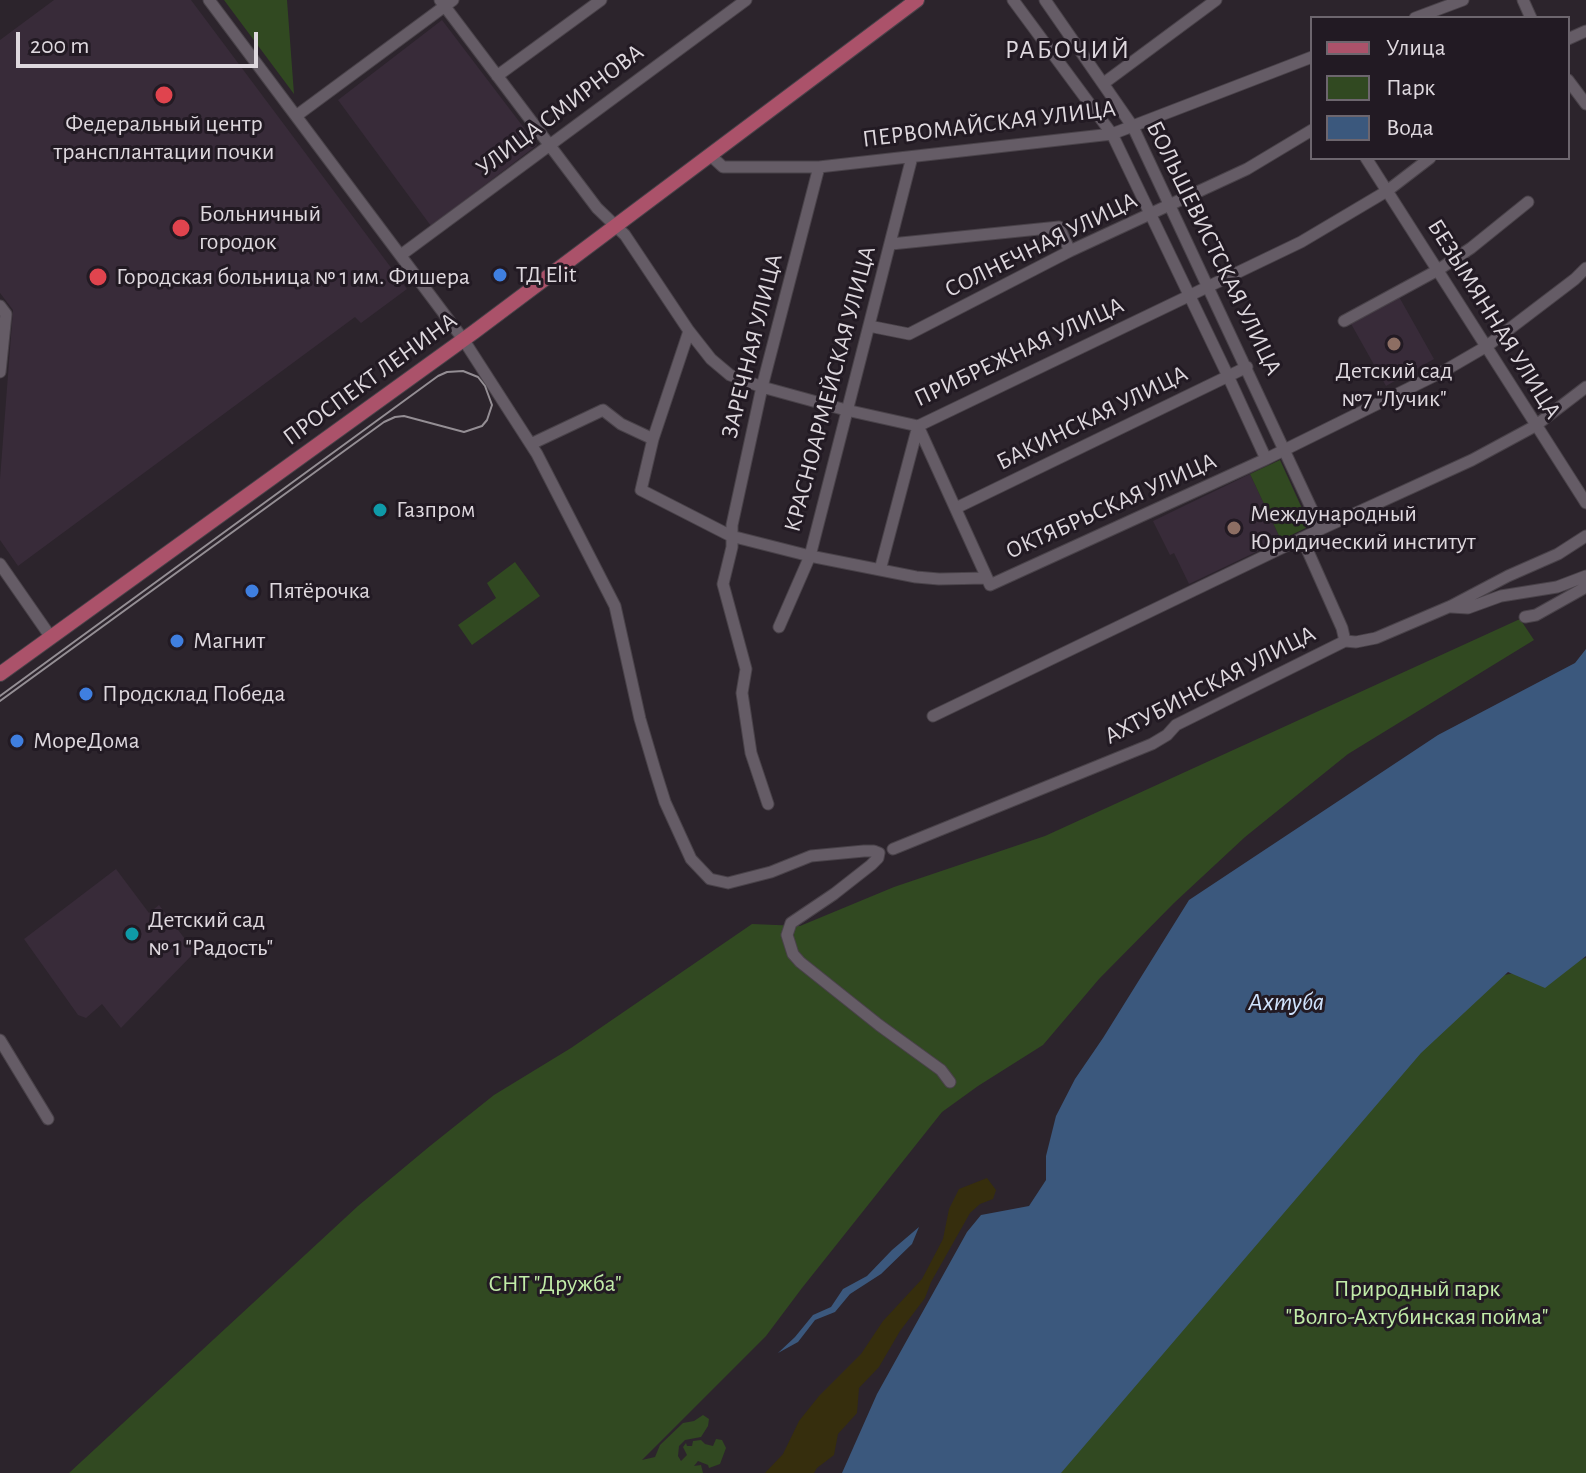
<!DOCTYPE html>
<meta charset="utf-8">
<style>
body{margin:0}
#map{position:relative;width:1586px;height:1473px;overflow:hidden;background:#2c242c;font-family:"Alegreya Sans",sans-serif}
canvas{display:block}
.legend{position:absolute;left:1310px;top:16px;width:260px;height:144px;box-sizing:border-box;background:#221a23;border:2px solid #6d666e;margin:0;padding:10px 14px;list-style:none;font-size:24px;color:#ded8de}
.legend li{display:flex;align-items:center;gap:16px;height:40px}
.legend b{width:40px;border:2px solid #6d666e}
.scale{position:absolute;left:16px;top:32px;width:242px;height:36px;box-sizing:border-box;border:4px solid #ded8de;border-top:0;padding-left:10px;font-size:24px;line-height:28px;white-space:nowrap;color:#ded8de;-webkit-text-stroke:6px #221a23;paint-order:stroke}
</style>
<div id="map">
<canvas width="1586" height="1473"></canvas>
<ul class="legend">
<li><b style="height:10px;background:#ab526a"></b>Улица</li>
<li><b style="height:22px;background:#314921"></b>Парк</li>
<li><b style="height:22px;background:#3b587d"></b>Вода</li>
</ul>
<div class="scale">200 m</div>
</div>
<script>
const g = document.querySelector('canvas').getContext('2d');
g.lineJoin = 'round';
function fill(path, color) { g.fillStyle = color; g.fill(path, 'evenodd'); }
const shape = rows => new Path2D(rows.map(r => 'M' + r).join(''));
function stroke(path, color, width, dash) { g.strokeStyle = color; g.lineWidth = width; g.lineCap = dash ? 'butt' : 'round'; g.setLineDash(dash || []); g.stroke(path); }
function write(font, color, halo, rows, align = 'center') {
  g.font = font + ' "Alegreya Sans",sans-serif'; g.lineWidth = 6; g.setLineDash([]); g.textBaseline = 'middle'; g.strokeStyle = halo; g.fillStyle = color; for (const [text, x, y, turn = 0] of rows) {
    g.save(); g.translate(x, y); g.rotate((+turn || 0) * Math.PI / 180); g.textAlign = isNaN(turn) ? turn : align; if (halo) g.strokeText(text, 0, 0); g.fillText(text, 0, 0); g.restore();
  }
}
const built = shape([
 [54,0,191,0,407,289,361,323,355,317,18,566,0,540,0,479,13,310,0,293,0,40],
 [442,20,537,145,431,226,338,100],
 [1398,295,1434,359,1386,386,1350,322],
 [1250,474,1281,540,1189,584,1174,553,1170,555,1153,521],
 [116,869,149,913,159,905,195,952,121,1028,102,1004,86,1018,78,1015,24,939]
]);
const green = shape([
 [224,0,287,0,294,94],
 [1280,460,1310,526,1281,540,1250,474],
 [515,562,540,596,472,645,458,625,496,598,487,583],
 [1520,619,1534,640,1348,754,1245,837,1174,903,1099,979,1043,1045,978,1086,942,1112,802,1288,766,1336,642,1460,655,1457,660,1445,683,1423,694,1421,703,1415,709,1419,708,1426,701,1437,685,1440,679,1446,678,1456,681,1461,687,1455,683,1447,686,1443,687,1446,692,1446,693,1441,701,1440,705,1444,713,1446,716,1439,722,1440,726,1448,720,1464,709,1468,708,1465,698,1461,694,1466,701,1465,703,1473,69,1473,358,1206,430,1146,494,1095,571,1048,752,924,800,926,894,887,1045,836],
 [1586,958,1586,1473,1047,1473,1466,983]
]);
const sand = shape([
 [987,1178,996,1190,993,1199,980,1204,970,1213,931,1282,925,1298,900,1331,879,1367,859,1388,857,1413,838,1434,834,1455,817,1468,814,1473,765,1473,783,1454,799,1421,819,1396,861,1354,883,1321,922,1279,943,1239,949,1209,959,1189]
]);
const water = shape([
 [1586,649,1586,956,1545,988,1508,972,1421,1053,1061,1473,842,1473,877,1394,967,1232,981,1215,1029,1206,1046,1180,1046,1156,1056,1116,1075,1079,1103,1038,1189,900,1438,735,1575,663],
 [919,1227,912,1244,881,1274,850,1294,835,1312,815,1320,798,1342,778,1353,795,1337,813,1315,831,1307,843,1289,867,1276,892,1250]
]);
const minor = shape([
 [209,0,463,339,537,454,615,606,640,719,655,770,665,802,691,859,710,879,728,883,771,872,811,856,864,851,874,851,879,853,878,858,871,865,834,894,791,923,787,935,793,954,800,962,879,1025,941,1070,950,1082],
 [440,0,597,208,625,235,689,331,711,359,730,375,762,387,846,410,918,426,1301,242,1387,191,1430,158],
 [1013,0,1112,134,1228,376,1266,459],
 [1045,0,1133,127,1321,529],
 [1523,0,1531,18],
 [1415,18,1463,0],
 [1568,39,1586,31],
 [497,76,601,0],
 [1568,80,1586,104],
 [1104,83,1216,0],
 [296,116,453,0],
 [710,155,723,167,819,167,1112,134,1312,57],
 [1366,158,1586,503],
 [891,244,1059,227,1070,251],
 [401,255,746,0],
 [0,306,6,314,0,372],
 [1344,321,1438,270,1471,248,1528,202],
 [869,326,909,334,1070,251,1247,169,1312,130],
 [689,331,653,439,641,490,731,536,810,556,916,577,939,579,987,578,990,585,1266,459,1444,371,1487,346,1575,279,1586,268],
 [918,426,987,578],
 [531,444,603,410,621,424,653,439],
 [956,508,1247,367],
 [1302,538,1342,628,1345,641],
 [0,564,50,636],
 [880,570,918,426],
 [1451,607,1468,608,1501,596,1557,587,1586,576],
 [1525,617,1536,615,1586,587],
 [779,627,810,556,912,157],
 [933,716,1321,529,1472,460,1535,426,1586,387],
 [768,804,751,753,742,693,746,669,723,584,732,547,732,525,762,387,819,167],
 [893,849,1152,744,1167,735,1176,725,1345,641,1356,642,1376,638,1451,606,1508,576,1558,554,1586,536],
 [0,1040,48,1119]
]);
const major = shape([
 [0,674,474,332,917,0]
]);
const tram = shape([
 [0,696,438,376,447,372,463,371,478,377,485,386,492,405,487,420,482,426,464,432,404,416,395,417,384,422,0,701]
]);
const markers = [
 [164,95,10,"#e0444e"],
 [181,228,10,"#e0444e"],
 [500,275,8,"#3f7fe0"],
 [98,277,10,"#e0444e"],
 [1394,344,8,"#8d6e63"],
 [380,510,8,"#0f9aa8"],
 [1234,528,8,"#8d6e63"],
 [252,591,8,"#3f7fe0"],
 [177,641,8,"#3f7fe0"],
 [86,694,8,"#3f7fe0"],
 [17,741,8,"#3f7fe0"],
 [132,934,8,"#0f9aa8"]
];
const streetNames = [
 ["УЛИЦА СМИРНОВА",560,110,-37],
 ["ПЕРВОМАЙСКАЯ УЛИЦА",989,124,-7],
 ["СОЛНЕЧНАЯ УЛИЦА",1041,245,-26],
 ["БОЛЬШЕВИСТСКАЯ УЛИЦА",1214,248,64],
 ["БЕЗЫМЯННАЯ УЛИЦА",1494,319,58],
 ["ЗАРЕЧНАЯ УЛИЦА",752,346,-76],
 ["ПРИБРЕЖНАЯ УЛИЦА",1019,352,-25],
 ["ПРОСПЕКТ ЛЕНИНА",370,379,-36],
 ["КРАСНОАРМЕЙСКАЯ УЛИЦА",830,389,-75],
 ["БАКИНСКАЯ УЛИЦА",1092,418,-26],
 ["ОКТЯБРЬСКАЯ УЛИЦА",1111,506,-24],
 ["АХТУБИНСКАЯ УЛИЦА",1210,685,-27]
];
const poiNames = [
 ["Федеральный центр",164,124,"center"],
 ["трансплантации почки",164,152,"center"],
 ["Больничный",199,214],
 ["городок",199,242],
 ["ТД Elit",516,275],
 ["Городская больница № 1 им. Фишера",116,277],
 ["Детский сад",1394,371,"center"],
 ["№7 \"Лучик\"",1394,399,"center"],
 ["Газпром",396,510],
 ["Международный",1250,514],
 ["Юридический институт",1250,542],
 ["Пятёрочка",268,591],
 ["Магнит",193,641],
 ["Продсклад Победа",102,694],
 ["МореДома",33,741],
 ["Детский сад",148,920],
 ["№ 1 \"Радость\"",148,948]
];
const parkNames = [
 ["СНТ \"Дружба\"",555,1284],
 ["Природный парк",1417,1289],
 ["\"Волго-Ахтубинская пойма\"",1417,1317]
];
const neighbourhoodNames = [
 ["РАБОЧИЙ",1068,50]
];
const waterNames = [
 ["Ахтуба",1286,1002]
];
fill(built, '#382b39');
fill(green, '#314921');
fill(sand, '#362e0d');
fill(water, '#3b587d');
stroke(minor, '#494249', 13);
stroke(major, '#494249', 16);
stroke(minor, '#655c66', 11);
stroke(major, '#ab526a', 14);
stroke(tram, '#948e94', 2);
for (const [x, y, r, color] of markers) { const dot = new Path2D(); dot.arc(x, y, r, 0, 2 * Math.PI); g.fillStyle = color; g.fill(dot); stroke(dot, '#221a23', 3); }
write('24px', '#ded8de', '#221a23', streetNames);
write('24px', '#ded8de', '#221a23', poiNames, 'left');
write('24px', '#c1eca8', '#221a23', parkNames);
g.letterSpacing = '2px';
write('26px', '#ded8de', '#221a23', neighbourhoodNames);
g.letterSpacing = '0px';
write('italic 26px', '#d0e3fd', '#221a23', waterNames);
</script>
